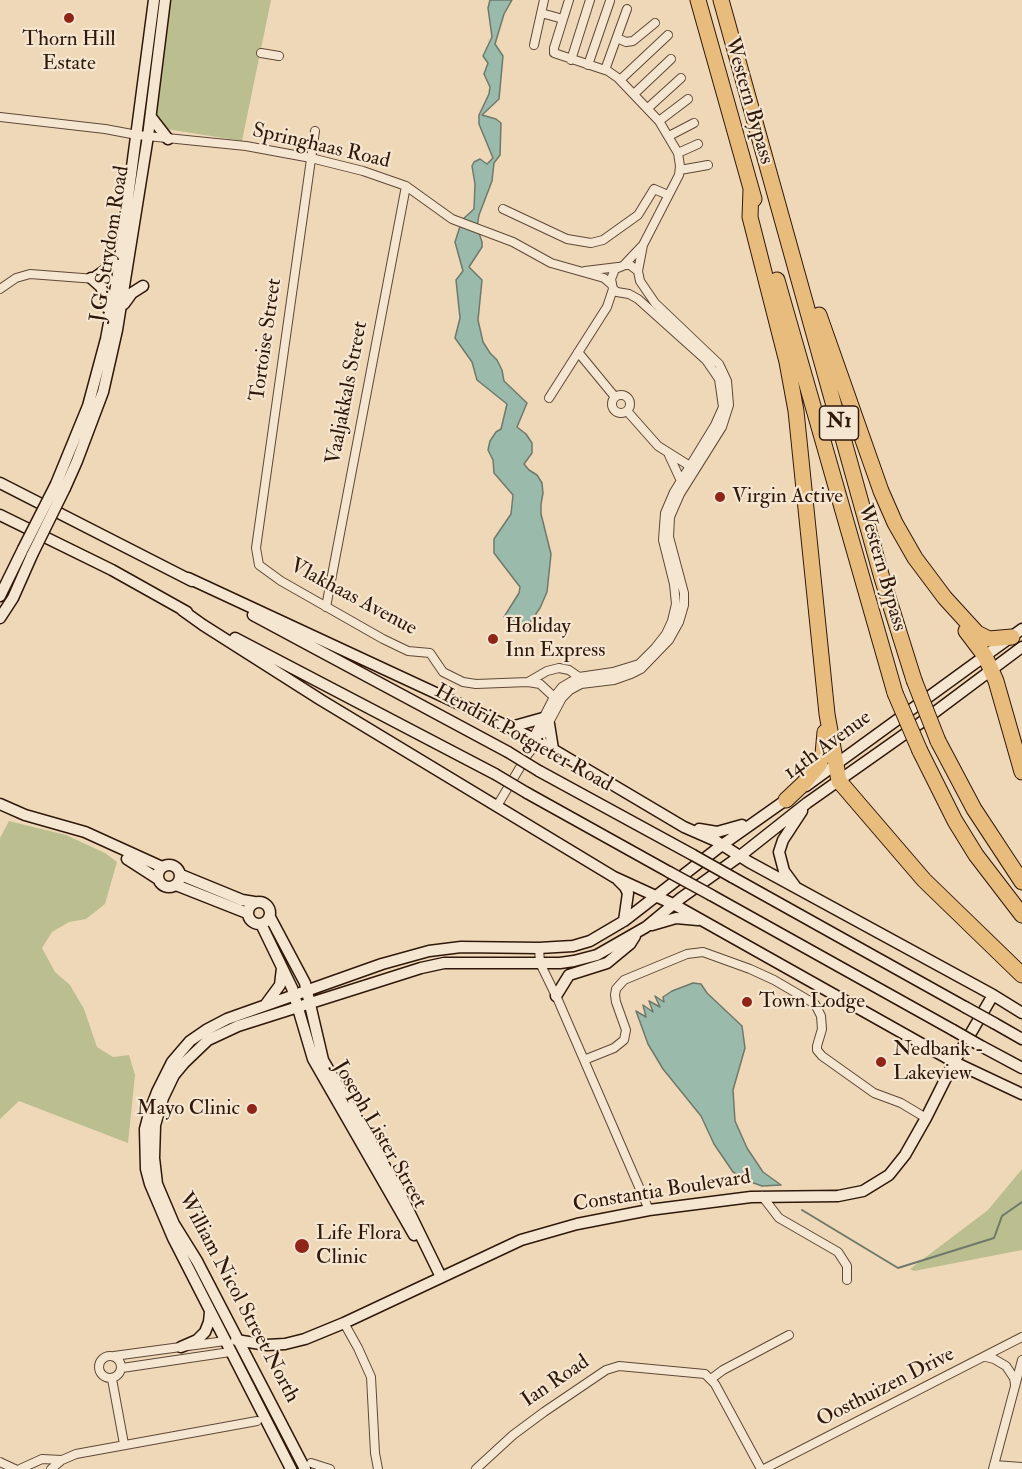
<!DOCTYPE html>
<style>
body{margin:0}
canvas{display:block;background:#efd8b8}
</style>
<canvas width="1022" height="1469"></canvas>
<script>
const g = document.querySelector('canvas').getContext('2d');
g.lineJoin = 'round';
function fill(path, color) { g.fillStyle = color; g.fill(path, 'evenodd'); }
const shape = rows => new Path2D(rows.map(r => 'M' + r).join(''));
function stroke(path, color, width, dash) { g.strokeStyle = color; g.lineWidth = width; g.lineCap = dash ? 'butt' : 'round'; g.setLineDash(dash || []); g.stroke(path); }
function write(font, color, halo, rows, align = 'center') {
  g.font = font + ' "IM FELL Double Pica",serif'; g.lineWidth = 4.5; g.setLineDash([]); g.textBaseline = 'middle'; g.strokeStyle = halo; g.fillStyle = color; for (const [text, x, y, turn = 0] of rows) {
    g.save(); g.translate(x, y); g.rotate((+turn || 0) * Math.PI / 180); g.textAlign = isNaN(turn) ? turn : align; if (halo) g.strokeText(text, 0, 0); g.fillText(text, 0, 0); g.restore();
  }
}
const green = shape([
 [167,0,271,0,242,141,154,127],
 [9,821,66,835,105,853,117,862,105,904,86,919,69,922,52,932,42,948,55,972,70,985,84,1009,97,1047,113,1057,129,1055,135,1075,128,1143,19,1101,0,1119,0,838],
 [1022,1169,1022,1250,914,1271,910,1269,988,1210]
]);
const water = shape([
 [490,0,512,0,504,14,495,44,503,56,499,99,482,115,496,119,501,123,500,155,494,163,492,181,479,215,477,227,482,242,482,247,469,267,482,280,478,320,483,342,490,353,497,360,502,370,504,381,527,403,517,427,526,434,532,443,532,453,524,464,529,470,537,475,542,483,543,493,541,504,541,514,551,554,547,592,540,608,527,627,504,617,519,593,520,587,494,553,494,539,511,514,513,495,494,473,493,460,488,450,490,441,496,432,501,429,507,404,477,380,472,362,455,338,460,318,456,280,463,271,455,242,462,220,474,209,475,184,472,166,474,162,480,159,487,164,493,158,479,124,479,115,489,94,490,87,484,74,488,63,483,56,492,37,488,8,490,0],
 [693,983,701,984,707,993,742,1026,745,1048,733,1090,735,1121,747,1148,763,1172,781,1185,762,1186,751,1182,751,1178,738,1175,733,1172,714,1144,701,1116,663,1069,648,1044,636,1011,646,1017,643,1005,653,1012,649,1001,660,1007,655,996,664,1002,663,997,672,991,693,983]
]);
const stream = shape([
 [802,1210,898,1268,994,1238,1002,1216,1022,1202]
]);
const street = shape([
 [541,13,563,19],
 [617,38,626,42,633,41,655,23],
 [534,45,544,0],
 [261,53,279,56],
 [571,60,590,0],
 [588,65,610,1],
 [605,70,627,9],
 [620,80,668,35],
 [634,94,671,59],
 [648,108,681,78],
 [0,117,105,129,137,135,246,146,311,158,363,171,406,186,452,219,513,242,551,263,604,278,611,284],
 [659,121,688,99],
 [315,131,256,548,259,565,281,581,383,639,408,651,430,653,443,672,463,682,476,684,528,682,547,671,559,668,569,670,579,677],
 [669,136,694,123],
 [678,153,698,144],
 [680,170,708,165],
 [503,209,567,239,591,243,603,240,638,215,654,189,668,195],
 [624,265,642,246],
 [585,271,618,267],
 [0,289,16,278,30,274,122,281],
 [578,352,615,397],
 '612 404a9 9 0 1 1 18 0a9 9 0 1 1-18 0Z',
 [549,398,607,307,613,289],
 [627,411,658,446,693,468],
 [669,455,681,481],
 [326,607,406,186],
 [528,682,540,684,554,697],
 [532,740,554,697,562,687,579,677,613,672,639,664,655,648,666,634,672,621,676,604,674,584,663,540,665,513,674,492,715,425,723,407,719,379,706,360,638,299,629,294,617,292,613,289,611,279,615,269,625,265,630,265,638,271],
 [497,806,528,754,539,741,562,698,570,690,581,684,614,680,631,674,641,669,669,640,679,622,684,605,684,593,669,537,670,517,680,494,722,427,729,405,727,381,719,364,655,303,640,281,638,271,643,245,679,175,680,166,678,153,659,121,618,78,608,71,554,53,554,48,569,0],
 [539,948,540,963,558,1000,649,1210],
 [584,1060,614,1048,624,1040,626,1030,616,1002,615,995,616,989,624,980,687,954,703,952,750,969,774,980,815,1004,821,1016,822,1029,817,1046,817,1050,822,1056,874,1093,901,1103,926,1118],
 [762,1196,779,1218,838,1252,847,1266,847,1280],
 [344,1323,358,1348,371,1377,375,1453,378,1469],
 '99 1367a11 11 0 1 1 22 0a11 11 0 1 1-22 0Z',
 [114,1356,225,1341],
 [986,1357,994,1359,1006,1366,1014,1378,1015,1384],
 [122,1368,230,1352],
 [112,1379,124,1444],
 [711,1379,723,1370,789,1335],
 [0,1462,15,1469],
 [311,1463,330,1469],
 [994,1465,1022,1467],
 [20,1469,42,1459,62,1460],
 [51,1469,62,1460,76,1454,257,1421],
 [476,1469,513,1435,544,1412,606,1370,619,1366,705,1374,715,1384,761,1469],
 [764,1469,1022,1337],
 [993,1469,1022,1360]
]);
const secondary = shape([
 [151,117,168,139],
 [91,278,101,287,110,311],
 [94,278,108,268,120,255],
 [124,304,132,293,143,286],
 [0,483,192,581],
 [56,484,88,406,106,339,117,281,154,0],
 [65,488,77,461,103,392,117,330,148,136,165,0],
 [0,515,112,570,187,612],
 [188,578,539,741,684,827,716,841,749,862,993,995,1022,1013],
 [0,596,23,549],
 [182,610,203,625,321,700,614,877,673,904,954,1062,1022,1094],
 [253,615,508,752],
 [0,618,13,598,32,555],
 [235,638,495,774],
 [549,724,553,749],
 [511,727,543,718],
 [539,771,693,855],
 [806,786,1022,629],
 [527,793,669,872],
 [0,804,25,815,85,832,162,867],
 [699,829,717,832,742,825],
 [127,859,158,879],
 '158 876a11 11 0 1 1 22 0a11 11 0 1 1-22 0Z',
 [181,875,242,900,254,902],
 [732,877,965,1007],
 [618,880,625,887,628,893,624,921],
 [176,885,247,913],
 [795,886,784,871,779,852,783,840,802,811],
 [711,895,953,1030],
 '248 913a11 11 0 1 1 22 0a11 11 0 1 1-22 0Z',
 [270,917,305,983,323,1060,398,1189,441,1277],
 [261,924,292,988,313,1059,414,1235],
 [652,925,676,918,698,920],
 [556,996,569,975,607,963,630,944,635,936],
 [266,1004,280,985,282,968],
 [994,1023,1022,1039],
 [981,1046,1022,1068],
 [236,1340,267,1345,285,1344,305,1339,344,1323,521,1240,577,1224,649,1210,751,1197,838,1196,863,1191,889,1175,905,1155,926,1118,954,1062,993,995],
 [181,1347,197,1340,205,1332,209,1322,210,1312],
 [291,1469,173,1238,150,1184,146,1169,145,1129,150,1110,157,1092,172,1062,190,1041,206,1030,227,1019,382,964,429,951,461,947,539,948,573,946,590,941,624,921,722,845,790,797],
 [305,1469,197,1261,174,1224,157,1184,154,1158,155,1125,163,1098,174,1075,184,1063,208,1040,238,1026,421,968,444,963,560,963,574,961,597,955,646,927,681,898,740,856,807,803,919,724,1022,647]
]);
const highway = shape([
 [698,0,754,199],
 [721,0,882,578,914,680],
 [751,190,750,217,787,362,796,411,827,714,839,781,924,880,1022,975],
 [777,280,895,693],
 [819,315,881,491,895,523,915,558,945,598,977,633,989,639,1012,637],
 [966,631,985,656,996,681,1022,772],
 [938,741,974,809,1022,882],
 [920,751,955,821,976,855,1022,915],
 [786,800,803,784,819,765,823,754,825,732]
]);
const secondaryBridge = shape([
 [23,549,56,484],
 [32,555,65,488],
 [508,752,539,771],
 [495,774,527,793],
 [693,855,732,877],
 [669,872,711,895],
 [965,1007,994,1023],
 [953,1030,981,1046]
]);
const highwayBridge = shape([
 [914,680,938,741],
 [895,693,920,751]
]);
const markers = [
 [69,18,6,"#8f2418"],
 [720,497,6,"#8f2418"],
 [493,639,6,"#8f2418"],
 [747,1002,6,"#8f2418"],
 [881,1062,6,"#8f2418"],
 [252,1109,6,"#8f2418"],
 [302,1246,8,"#8f2418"]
];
const shields = [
 [839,423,39]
];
const shieldNames = [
 ["N1",839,423]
];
const poiNames = [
 ["Thorn Hill",69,40,"center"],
 ["Estate",69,64,"center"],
 ["Virgin Active",732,497],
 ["Holiday",505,627],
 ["Inn Express",505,651],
 ["Town Lodge",759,1002],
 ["Nedbank -",893,1050],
 ["Lakeview",893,1074],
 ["Mayo Clinic",240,1109,"right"],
 ["Life Flora",316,1234],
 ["Clinic",316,1258]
];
const streetNames = [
 ["Western Bypass",748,101,74],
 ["Springhaas Road",321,147,13],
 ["J.G. Strydom Road",111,244,-81],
 ["Tortoise Street",267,340,-82],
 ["Vaaljakkals Street",348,393,-79],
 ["Western Bypass",881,568,74],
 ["Vlakhaas Avenue",353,598,28],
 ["Hendrik Potgieter Road",523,739,29],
 ["14th Avenue",828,746,-36],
 ["Joseph Lister Street",379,1135,60],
 ["Constantia Boulevard",662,1192,-9],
 ["William Nicol Street North",238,1298,62],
 ["Ian Road",556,1382,-34],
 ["Oosthuizen Drive",886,1388,-27]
];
fill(green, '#bbbe8e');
fill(water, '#9abaac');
stroke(water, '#6f796b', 1.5);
stroke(stream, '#6f796b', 2);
stroke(street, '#5f4836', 10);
stroke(secondary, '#2f180a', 13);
stroke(highway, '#2f180a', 17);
stroke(street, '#f5e6d1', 8);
stroke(secondary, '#f5e6d1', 10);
stroke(highway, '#e8bc7c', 15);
stroke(secondaryBridge, '#2f180a', 13, []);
stroke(highwayBridge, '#2f180a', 17, []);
stroke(secondaryBridge, '#f5e6d1', 10);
stroke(highwayBridge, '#e8bc7c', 15);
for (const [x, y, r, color] of markers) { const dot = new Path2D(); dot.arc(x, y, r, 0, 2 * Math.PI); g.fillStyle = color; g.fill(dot); stroke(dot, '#f5e6d1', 2); }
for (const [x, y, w] of shields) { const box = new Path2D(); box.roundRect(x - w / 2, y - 17, w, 34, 4.5); g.fillStyle = '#f5e6d1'; g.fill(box); stroke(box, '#2f180a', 1.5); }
write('bold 20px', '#2f180a', null, shieldNames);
write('21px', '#2f180a', '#f5e6d1', poiNames, 'left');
write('21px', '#2f180a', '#f5e6d1', streetNames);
</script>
